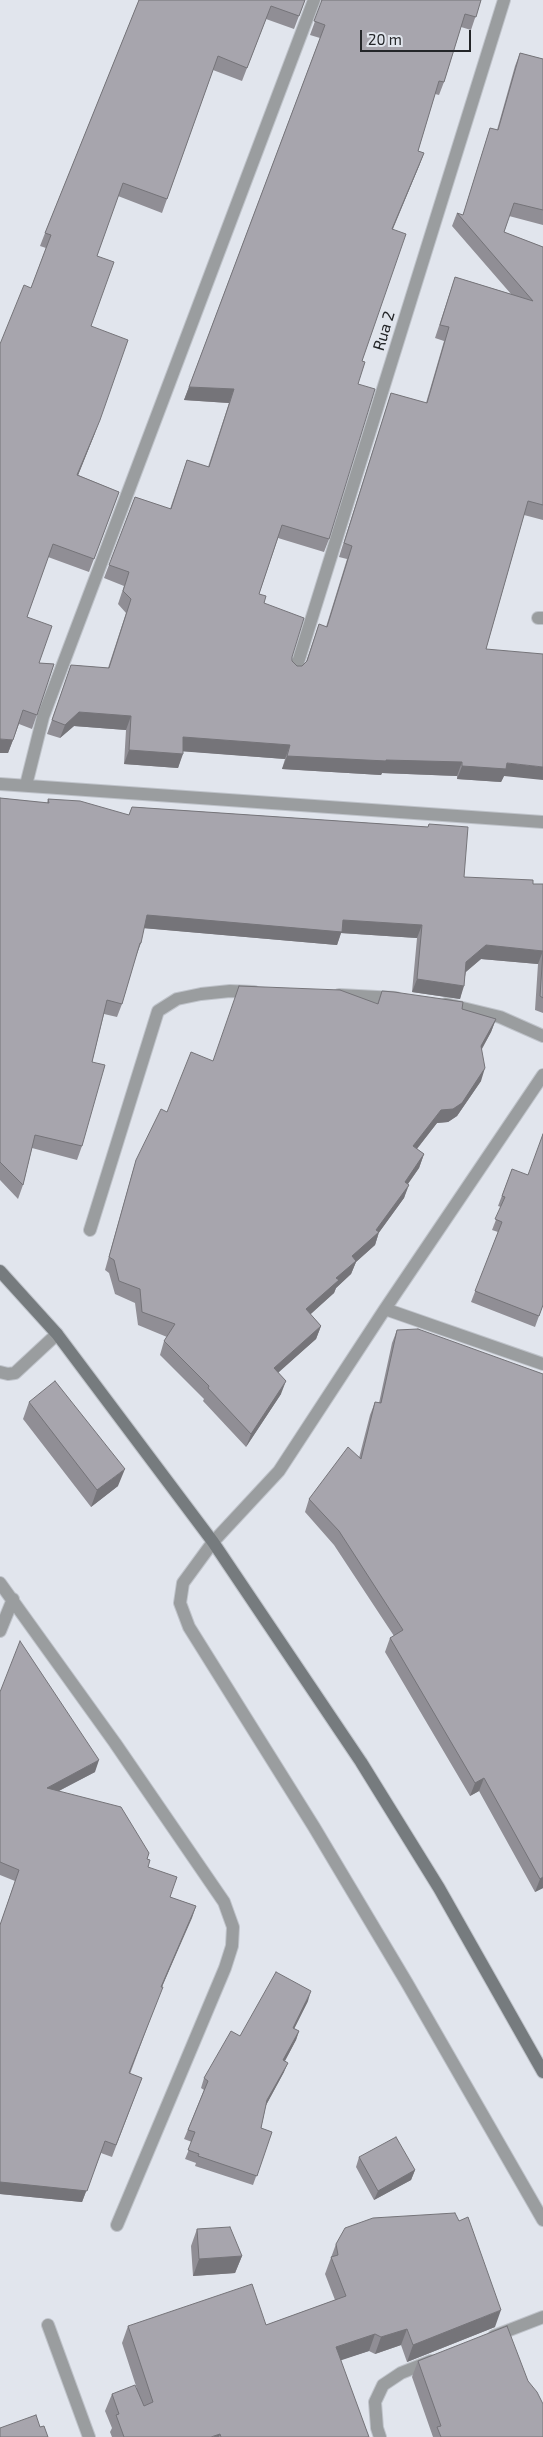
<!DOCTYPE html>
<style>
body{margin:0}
#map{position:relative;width:543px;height:2437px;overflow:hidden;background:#e1e5ed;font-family:"Exo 2",sans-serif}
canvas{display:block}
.scale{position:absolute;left:360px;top:30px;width:111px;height:22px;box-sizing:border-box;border:2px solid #242629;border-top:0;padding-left:6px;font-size:15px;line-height:18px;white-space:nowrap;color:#242629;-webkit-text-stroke:4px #e1e5ed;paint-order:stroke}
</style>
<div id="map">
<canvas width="543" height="2437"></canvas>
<div class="scale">20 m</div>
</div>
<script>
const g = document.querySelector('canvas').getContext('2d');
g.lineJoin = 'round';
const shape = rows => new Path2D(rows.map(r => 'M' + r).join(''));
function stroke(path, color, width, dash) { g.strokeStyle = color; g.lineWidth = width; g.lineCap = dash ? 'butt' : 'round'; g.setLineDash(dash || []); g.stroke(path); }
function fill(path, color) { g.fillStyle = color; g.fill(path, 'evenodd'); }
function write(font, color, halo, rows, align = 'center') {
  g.font = font + ' "Exo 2",sans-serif'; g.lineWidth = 4; g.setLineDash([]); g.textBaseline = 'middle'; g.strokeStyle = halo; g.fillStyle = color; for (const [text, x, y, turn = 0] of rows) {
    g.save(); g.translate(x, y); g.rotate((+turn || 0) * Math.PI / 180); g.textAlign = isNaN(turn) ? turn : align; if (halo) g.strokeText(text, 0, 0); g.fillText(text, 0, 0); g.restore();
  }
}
const service = shape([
 [0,1372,8,1374,15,1373,57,1334]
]);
const minor = shape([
 [538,618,543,618],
 [295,672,504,0],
 [0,784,543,822],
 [26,785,43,717,314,0],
 [339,995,396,998],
 [446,1004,500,1017,543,1036],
 [543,1075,385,1309,279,1471,213,1542,183,1583,180,1603,189,1627,314,1827,407,1983,543,2220],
 [90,1230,158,1011,177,999,201,994,230,991,254,992],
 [385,1309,543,1364],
 [0,1583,115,1743,224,1902,233,1927,232,1946,225,1968,117,2225],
 [0,1631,13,1599],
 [48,2325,89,2437],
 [494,2336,543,2317],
 [380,2437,377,2428,375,2402,383,2385,401,2373,431,2361]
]);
const secondary = shape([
 [0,1271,57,1334,213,1542,361,1762,439,1888,543,2072]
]);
const wall = shape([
 [139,0,305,0,294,29,266,19,242,81,213,70,162,213,118,196,97,256,91,326,95,433,78,475,119,492,89,572,48,557,27,617,39,663,54,664,32,729,19,724,8,753,31,288,46,248,40,246,45,233],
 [321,0,481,0,471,30,461,27,444,82,439,95,435,94,418,151,424,153,419,166,393,229,362,361,329,539,324,552,278,538,259,594,292,657,292,661,297,666,302,666,306,662,319,624,326,627,347,559,339,557,391,393,426,403,444,341,435,338,455,277,511,294,452,226,457,213,463,215,490,128,497,130,515,66,520,53,543,59,543,225,509,216,504,232,543,247,543,520,524,515,486,649,504,776,501,782,457,779,457,776,382,773,381,775,282,769,285,759,183,751,178,768,124,764,126,730,74,726,60,738,47,734,71,665,108,668,126,613,118,604,124,586,104,578,135,497,170,509,187,460,208,467,229,403,184,400,320,38,310,35,322,2],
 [0,798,47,803,48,799,129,815,132,807,428,827,429,824,464,877,533,884,543,884,543,1013,535,1010,538,964,481,959,466,972,460,999,412,992,417,938,341,933,337,945,144,928,122,1004,117,1017,104,1014,92,1062,82,1146,77,1160,32,1148,23,1185,18,1199,0,1180],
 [382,991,462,1009,496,1019,491,1032,482,1049,481,1081,457,1116,448,1122,437,1123,417,1149,424,1154,419,1168,408,1184,404,1198,379,1232,375,1245,356,1262,351,1274,336,1288,334,1293,310,1314,321,1326,316,1339,278,1372,281,1394,246,1447,203,1401,204,1399,160,1355,164,1341,167,1337,138,1325,135,1303,115,1294,109,1273,105,1270,132,1174,136,1160,167,1112,377,1004],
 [512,1169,543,1305,535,1327,471,1302,498,1232,492,1230,501,1207,498,1206],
 [397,1330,543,1374,543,1888,535,1892,479,1791,470,1796,385,1652,390,1638,394,1636,334,1545,305,1512,309,1499,359,1458,370,1415,375,1402,379,1403,392,1343],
 [29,1402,118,1486,91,1507,23,1419],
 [0,1692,95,1772,59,1791,147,1859,148,1867,170,1897,196,1906,162,1987,130,2074,142,2078,112,2157,101,2153,82,2202,0,2194,0,1925,15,1881,0,1875],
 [308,2001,294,2029,299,2031,296,2040,285,2061,284,2072,266,2105,261,2128,272,2132,253,2185,195,2166,196,2163,185,2159,192,2142,184,2139,204,2090,201,2088,204,2078,240,2036],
 [359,2157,415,2170,411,2180,374,2200,356,2167],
 [197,2229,242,2256,235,2273,193,2276,191,2246],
 [336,2244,495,2327,407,2362,401,2345,375,2354,369,2351,340,2360,369,2437,112,2437,110,2432,112,2428,105,2411,112,2394,137,2389,122,2343,128,2326,266,2325,335,2300,325,2274],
 [418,2361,528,2381,543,2437,433,2437,412,2377]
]);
const shadedWall = shape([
 [424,153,419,166,387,242,392,229],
 [189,387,234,389,229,403,184,400],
 [100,420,95,433,73,488,77,475],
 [79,712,131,716,126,730,74,726,60,738,65,725],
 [183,737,290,745,285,759,178,751],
 [0,739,13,740,8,753,0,753],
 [129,750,183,754,178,768,124,764],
 [287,756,462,762,457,776,382,773,381,775,282,769],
 [507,763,543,767,543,780,504,776,501,782,457,779,462,766],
 [147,915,343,920,422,925,417,938,341,933,337,945,142,928],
 [140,943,141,943,136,956,135,956],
 [486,945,543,951,538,964,481,959,462,975,466,962],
 [417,979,464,986,460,999,412,992],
 [496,1019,491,1032,476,1059,481,1046],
 [485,1068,481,1081,457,1116,448,1122,437,1123,408,1160,413,1146,441,1110],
 [424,1154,419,1168,400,1195,405,1182],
 [409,1185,404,1198,378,1234,379,1232,375,1245,356,1262,351,1274,336,1288,334,1293,301,1323,306,1309,336,1278,352,1256,376,1230],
 [321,1326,316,1339,269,1381,274,1368],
 [286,1381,281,1394,246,1447,251,1434],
 [125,1469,118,1486,91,1507,97,1490],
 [99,1760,95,1772,43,1799,47,1788],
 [484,1778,479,1791,470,1796,475,1783],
 [543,1877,543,1888,535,1892,540,1879],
 [196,1906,192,1918,157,1998,161,1987],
 [311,1991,308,2001,290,2037,293,2028],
 [299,2031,296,2040,280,2070,283,2060],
 [288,2063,284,2072,264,2109,267,2100],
 [105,2141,82,2202,0,2194,0,2182],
 [415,2170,411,2180,374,2200,378,2191],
 [242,2256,235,2273,193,2276,199,2259],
 [501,2310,495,2327,407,2362,413,2345],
 [407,2329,401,2345,375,2354,381,2337],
 [375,2334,369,2351,330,2364,336,2347],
 [220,2434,219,2437,211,2437]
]);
const building = shape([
 [139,0,305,0,299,16,271,6,247,68,218,56,167,199,123,183,97,256,114,262,91,326,128,340,100,420,77,475,119,492,94,559,53,544,27,617,52,626,39,663,54,664,37,715,23,710,13,740,0,739,0,344,24,285,31,288,51,235,45,233,139,0],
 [322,0,481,0,476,17,465,14,444,82,439,81,418,151,424,153,392,229,406,234,362,361,365,362,358,384,375,389,329,539,282,525,259,594,266,596,264,603,304,618,292,657,292,661,297,666,302,666,307,661,319,624,327,627,352,546,344,543,391,393,427,403,449,327,440,325,455,277,533,301,457,213,463,215,490,128,498,130,520,53,543,59,543,210,514,203,504,232,543,247,543,505,528,501,486,649,543,654,543,767,507,763,506,769,462,766,462,762,386,760,386,761,287,756,290,745,183,737,183,754,129,750,131,716,79,712,65,725,52,720,71,665,109,668,131,599,123,591,129,572,109,565,135,497,171,509,187,460,209,467,234,389,189,387,325,25,314,21,322,0],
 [0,798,49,803,48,799,80,801,129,815,132,807,428,827,429,824,468,827,464,877,533,880,533,884,543,884,543,998,540,996,543,951,486,945,466,962,464,986,417,979,422,925,343,920,342,932,147,915,141,943,140,943,122,1004,107,1000,92,1062,105,1065,82,1146,35,1135,23,1185,0,1162,0,798],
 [239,986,340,990,378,1004,382,991,394,992,463,1002,462,1009,496,1019,481,1046,485,1068,462,1103,453,1109,441,1110,413,1146,424,1154,405,1182,409,1185,376,1230,379,1232,352,1256,356,1261,336,1278,339,1280,306,1309,321,1326,274,1368,286,1381,251,1434,208,1388,209,1386,164,1341,175,1324,142,1312,140,1289,119,1281,114,1260,109,1257,136,1160,161,1109,167,1112,191,1052,213,1061,239,986],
 [543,1134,543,1305,539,1316,475,1291,502,1222,495,1219,505,1197,502,1196,512,1169,528,1175,543,1134],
 [418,1329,543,1374,543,1877,540,1879,484,1778,475,1783,390,1638,403,1630,339,1531,309,1499,348,1447,361,1459,375,1402,381,1403,397,1330,418,1329],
 [55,1381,125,1469,97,1490,29,1402,55,1381],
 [20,1641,99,1760,47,1788,121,1807,149,1853,147,1859,150,1860,148,1867,177,1877,170,1897,196,1906,161,1987,163,1987,129,2073,142,2078,116,2145,105,2141,87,2191,0,2182,0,1925,19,1870,0,1862,0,1692,20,1641],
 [276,1972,311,1991,293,2028,299,2031,283,2060,288,2063,267,2100,261,2128,272,2132,257,2176,198,2156,199,2154,188,2150,195,2132,188,2130,208,2081,204,2078,231,2031,240,2036,276,1972],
 [396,2137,415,2170,378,2191,359,2157,396,2137],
 [455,2213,459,2221,468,2217,501,2310,413,2345,407,2329,381,2337,375,2334,336,2347,369,2437,221,2437,220,2434,211,2437,124,2437,116,2415,119,2414,112,2394,135,2385,144,2406,153,2402,128,2326,252,2284,266,2325,346,2296,331,2257,338,2255,336,2244,345,2228,373,2218,455,2213],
 [230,2227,242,2256,199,2259,197,2229,230,2227],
 [507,2326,528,2381,537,2392,543,2404,543,2437,441,2437,437,2427,441,2426,418,2361,507,2326],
 [36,2415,40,2427,44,2426,48,2437,0,2437,0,2428,36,2415]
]);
const streetNames = [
 ["Rua 2",384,331,-73]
];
stroke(service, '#bfc3ca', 14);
stroke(minor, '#bfc3ca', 14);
stroke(secondary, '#bfc3ca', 14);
stroke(service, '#9a9d9f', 12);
stroke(minor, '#9a9d9f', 12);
stroke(secondary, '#767b7e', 12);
fill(wall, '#908e95');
fill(shadedWall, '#757479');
fill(building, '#a7a5ad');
stroke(building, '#757479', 1);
write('16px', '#242629', '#e1e5ed', streetNames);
</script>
